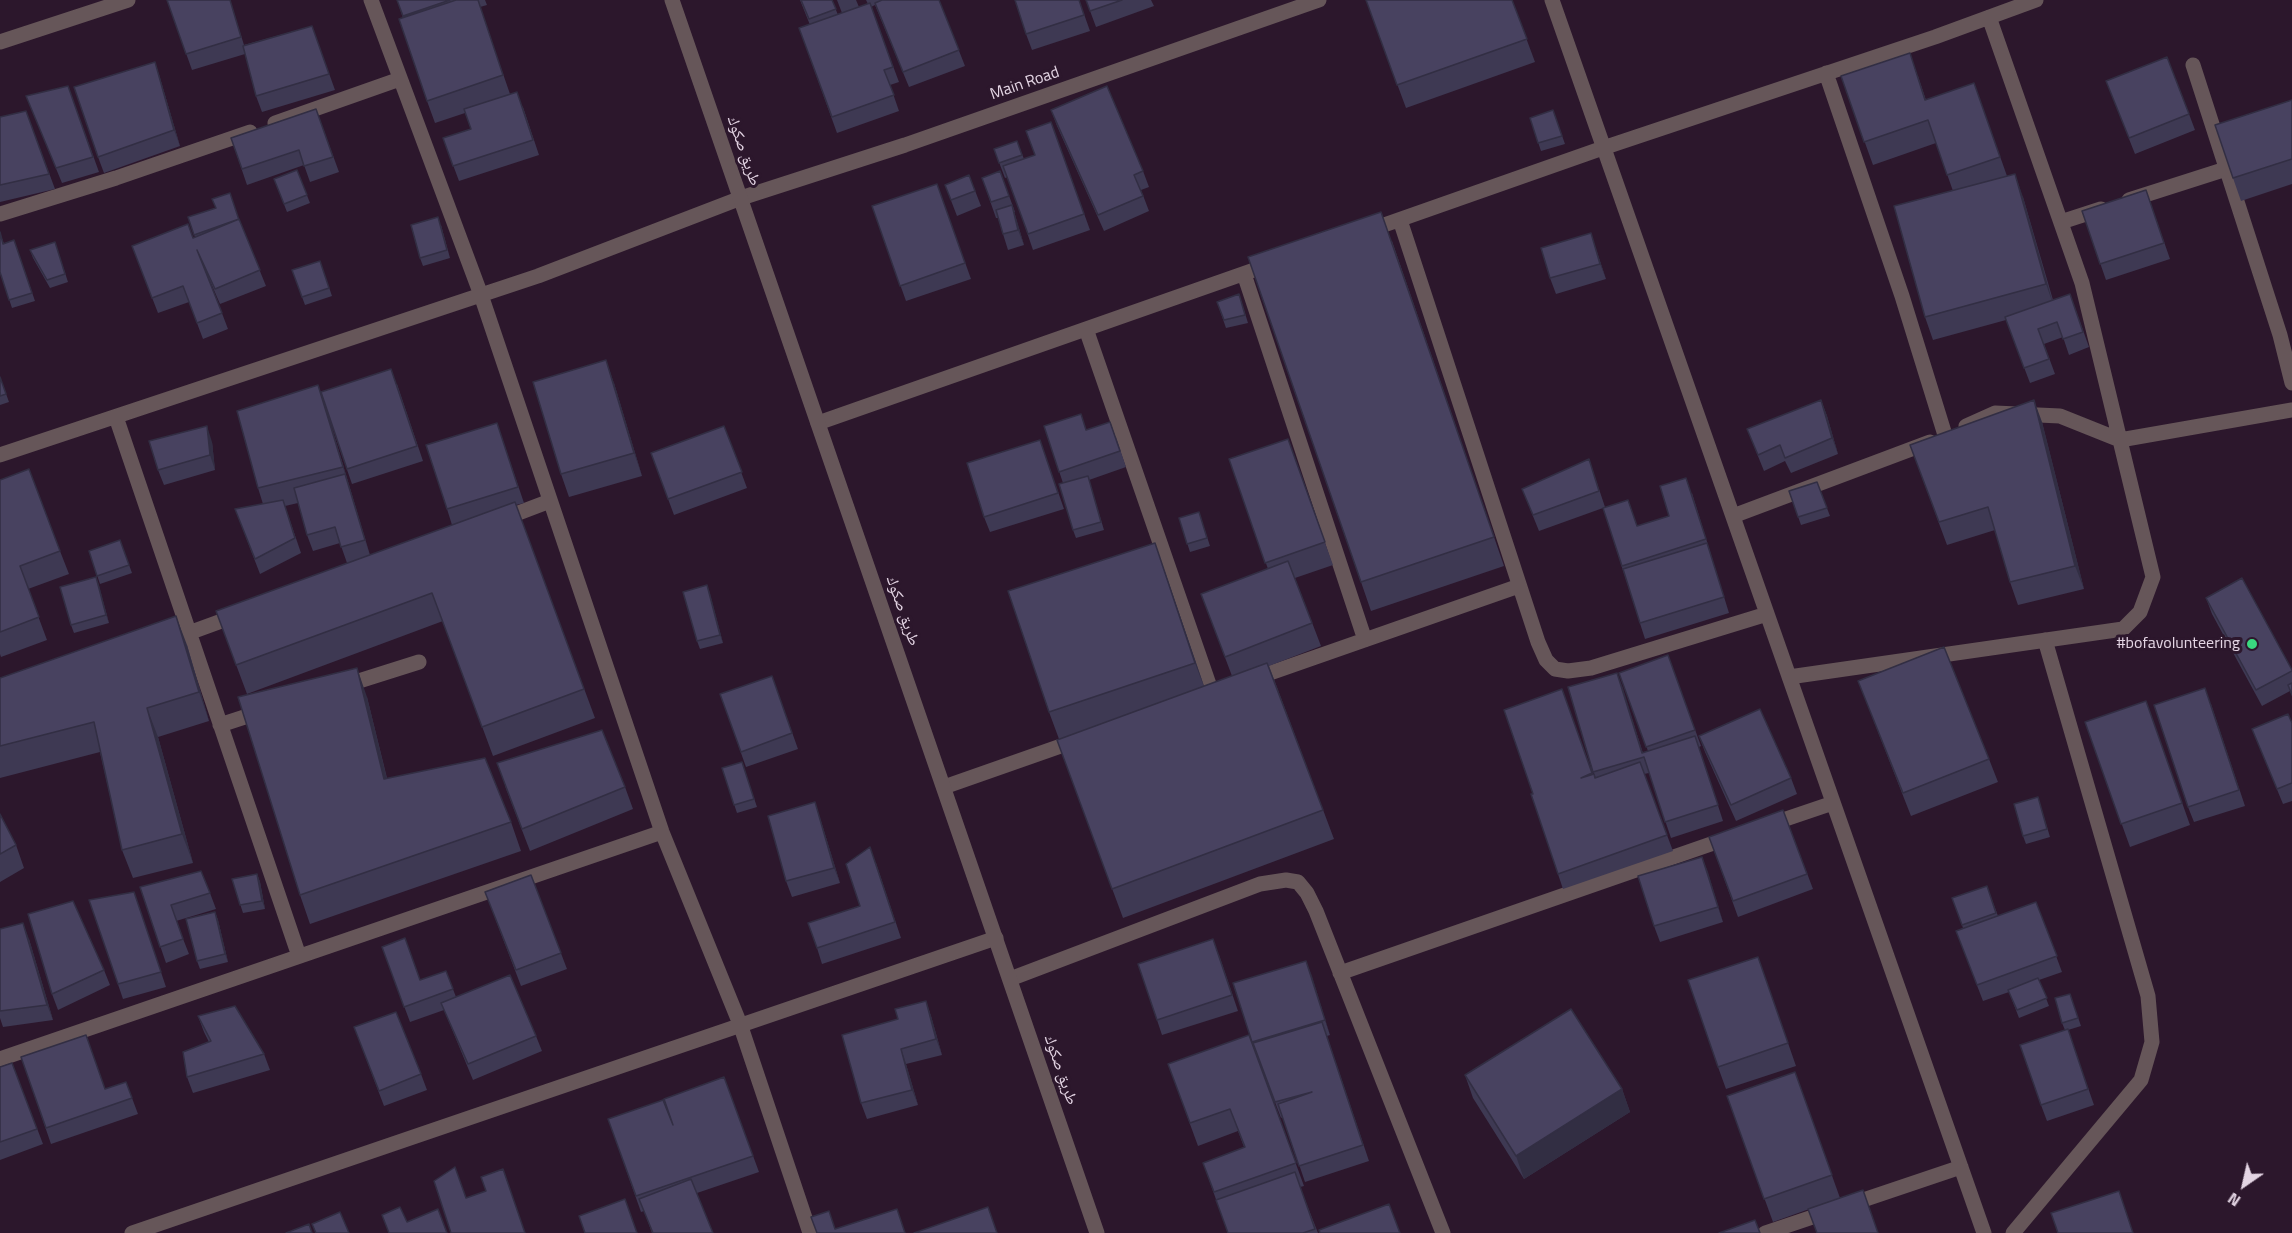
<!DOCTYPE html>
<meta charset="utf-8">
<style>
body{margin:0}
#map{position:relative;width:2292px;height:1233px;overflow:hidden;background:#2c172c;font-family:"Titillium Web",sans-serif}
canvas{display:block}
.north{position:absolute;left:2214px;top:1155px;width:60px;height:60px;-webkit-text-stroke:4px #2c172c;paint-order:stroke;rotate:214deg;font-size:16px;font-weight:700;line-height:24px;text-align:center;color:#e4d5e4}
.north::after{content:'';display:block;margin:auto;width:21px;height:27px;background:#e4d5e4;clip-path:polygon(50% 0,100% 100%,50% 72%,0 100%)}
</style>
<div id="map">
<canvas width="2292" height="1233"></canvas>
<div class="north">N</div>
</div>
<script>
const g = document.querySelector('canvas').getContext('2d');
g.lineJoin = 'round';
const shape = rows => new Path2D(rows.map(r => 'M' + r).join(''));
function stroke(path, color, width, dash) { g.strokeStyle = color; g.lineWidth = width; g.lineCap = dash ? 'butt' : 'round'; g.setLineDash(dash || []); g.stroke(path); }
function fill(path, color) { g.fillStyle = color; g.fill(path, 'evenodd'); }
function write(font, color, halo, rows, align = 'center') {
  g.font = font + ' "Titillium Web","Noto Naskh Arabic",sans-serif'; g.lineWidth = 6; g.setLineDash([]); g.textBaseline = 'middle'; g.strokeStyle = halo; g.fillStyle = color; for (const [text, x, y, turn = 0] of rows) {
    g.save(); g.translate(x, y); g.rotate((+turn || 0) * Math.PI / 180); g.textAlign = isNaN(turn) ? turn : align; if (halo) g.strokeText(text, 0, 0); g.fillText(text, 0, 0); g.restore();
  }
}
const minor = shape([
 [371,0,481,295,662,832,740,1024,810,1233],
 [1552,0,1984,1233],
 [0,42,128,0],
 [2193,65,2280,335,2292,383],
 [1826,73,1902,296,1945,435],
 [275,123,400,79],
 [2129,200,2226,169],
 [0,214,116,178,250,132],
 [1400,220,1538,642,1546,660,1555,669,1568,671,1591,668,1767,614],
 [2061,222,2101,209],
 [1367,231,1603,148,1935,37,2036,0],
 [1244,274,1365,640],
 [1086,329,1212,693],
 [116,417,299,956],
 [818,423,1271,264],
 [1966,426,1995,413,2060,416,2120,440,2292,410],
 [0,455,538,276,741,198,905,145,1319,0],
 [1733,516,1930,442],
 [500,520,550,501],
 [164,642,238,615],
 [1789,677,2123,629,2140,612,2153,577,2082,283,1989,17],
 [1253,679,1519,586],
 [343,686,419,662],
 [220,725,263,711],
 [944,787,1078,740],
 [1768,825,1833,803],
 [1340,973,1731,837],
 [1010,979,1260,884,1286,880,1298,882,1307,893,1316,911,1443,1233],
 [0,1059,662,832],
 [132,1233,996,938],
 [1765,1233,1961,1167],
 [2013,1233,2141,1080,2152,1042,2148,996,2045,640]
]);
const tertiary = shape([
 [672,0,1097,1233]
]);
const wall = shape([
 [167,0,230,0,244,45,312,26,335,90,262,112,256,96,245,54,192,70],
 [397,0,485,0,487,5,480,7,510,94,523,107,539,155,459,181,443,138,471,129,465,113,435,123,427,101,403,18],
 [800,0,832,0,838,15,842,13,837,0,856,0,859,7,868,4,866,0,939,0,965,66,909,87,875,5,871,7,899,82,890,85,899,111,837,133,799,28,810,25],
 [1079,0,1090,31,1032,50,1026,34],
 [1086,0,1151,0,1154,6,1096,27],
 [1366,0,1512,0,1535,62,1406,108],
 [155,62,160,78,180,146,104,173,98,157],
 [1841,76,1918,76,1926,100,1974,83,2007,176,2023,197,2053,300,2070,294,2089,347,2069,355,2063,337,2044,344,2055,374,2030,383,2006,320,1933,340,1925,317,1953,191,1936,143,1873,165],
 [2106,81,2189,114,2195,130,2135,154],
 [68,86,99,172,62,183,26,96],
 [2292,100,2292,184,2241,201,2233,178],
 [316,109,339,172,310,182,304,165,247,185,231,138],
 [1051,110,1143,171,1149,187,1141,190,1149,211,1104,231,1057,126],
 [1553,110,1565,144,1541,151,1530,118],
 [26,111,55,189,0,202,0,117],
 [1051,122,1090,230,1033,250,1008,177,1005,178,994,149,1017,141,1024,159,1035,155],
 [297,170,310,203,287,212,274,179],
 [1000,171,1015,212,1014,212,1024,245,1008,250,998,218,996,218,982,178],
 [969,175,981,206,957,216,945,185],
 [937,184,971,279,906,301,872,206],
 [2146,190,2170,259,2106,280,2082,211],
 [188,217,240,222,266,286,220,304,207,274,228,329,203,339,189,302,158,313,132,246,195,237],
 [441,225,450,258,423,266,420,258],
 [0,232,4,244,14,240,35,301,12,308,0,272],
 [1392,241,1504,566,1371,611,1361,582],
 [55,242,68,282,50,288,33,258,30,250],
 [1596,249,1606,279,1556,294,1550,278],
 [320,261,332,296,305,305,292,270],
 [1239,294,1248,323,1226,328,1217,302],
 [0,377,9,402,0,405],
 [614,383,642,476,569,497,561,474],
 [397,384,423,461,352,484,329,418,370,555,452,525,447,509,497,423,524,503,516,505,595,718,493,756,443,621,247,694,216,611,358,559,347,563,340,543,313,551,307,535,298,503,285,506,301,553,260,574,235,509,263,504,258,488,321,393],
 [1821,400,1827,416,1838,454,1791,473,1785,461,1764,471,1747,429],
 [2042,422,2084,589,2018,605,2010,582,1995,530,1947,545,1910,445],
 [724,426,747,488,674,515,651,453],
 [1044,426,1087,430,1116,437,1126,467,1089,480,1104,530,1076,538,1073,530,1063,483],
 [1288,439,1333,565,1295,578,1321,646,1269,666,1334,839,1123,918,1057,740,1059,739,1049,712,1165,572,1204,686,1232,676,1201,594,1268,569,1229,459],
 [1040,440,1064,509,990,532,984,517],
 [212,442,215,470,164,485,158,470],
 [1589,459,1605,507,1637,526,1669,516,1692,493,1729,613,1645,639,1603,508,1539,531,1522,489],
 [0,480,60,551,69,574,28,589,47,640,1,657,0,654],
 [1817,482,1830,516,1801,525,1789,491],
 [1199,512,1210,546,1190,552,1179,518],
 [120,540,132,573,100,584,89,551],
 [96,577,109,623,74,633,71,625],
 [707,585,723,643,700,649,697,641],
 [2206,598,2292,670,2292,696,2290,691,2262,706,2212,614],
 [187,645,209,721,158,737,193,863,133,878,122,850,100,752,0,778,0,678],
 [1668,655,1701,746,1699,747,1723,821,1671,838,1649,773,1644,774,1673,851,1563,889,1531,794,1533,794,1562,689,1593,774,1596,778,1593,772,1617,673,1643,753,1648,751,1619,673],
 [772,676,798,749,746,767,720,694],
 [1858,681,1989,759,1998,782,1911,816],
 [367,697,387,778,511,822,521,851,310,924,300,895],
 [2146,701,2190,825,2130,847,2085,722],
 [2211,704,2245,806,2194,822,2188,807],
 [2292,723,2292,801,2283,804,2252,729],
 [1699,736,1791,778,1797,794,1736,821,1705,752],
 [742,762,757,807,737,813,722,768],
 [505,786,625,787,633,809,530,851],
 [2038,797,2050,837,2026,844,2023,836],
 [1783,810,1813,889,1738,917,1709,837],
 [0,814,16,845,24,868,0,882],
 [820,818,840,883,792,897,786,881],
 [1702,857,1723,922,1660,942,1654,926],
 [876,863,901,938,822,964,817,948,860,906],
 [257,874,260,882,265,909,243,913,232,879],
 [531,875,567,969,521,986,485,892],
 [1987,886,1998,916,2036,902,2062,972,2039,980,2049,1006,2019,1018,2009,992,1983,1001,1956,931,1963,928,1952,898],
 [140,887,210,893,216,909,176,921,189,954,166,963],
 [134,892,166,987,123,999,89,900],
 [215,912,218,920,228,962,200,969,197,961],
 [0,929,29,939,53,1020,3,1027,0,1018],
 [382,947,420,980,446,971,456,997,536,1036,542,1051,473,1080,444,1010,410,1022],
 [1219,955,1238,1011,1162,1035,1157,1020],
 [1758,957,1796,1066,1726,1089,1718,1067],
 [1306,961,1330,1035,1327,1036,1369,1161,1305,1182,1283,1117,1281,1118,1252,1042],
 [104,970,110,985,58,1010,52,994],
 [2070,994,2081,1026,2068,1030,2094,1105,2047,1121,2041,1105,2065,1030,2062,1023],
 [926,1001,931,1016,942,1055,906,1064,918,1105,867,1119,861,1103,898,1019],
 [198,1016,264,1054,270,1070,193,1093,187,1077,209,1042,204,1032],
 [354,1027,421,1074,427,1090,384,1106],
 [1249,1035,1304,1186,1300,1187,1318,1233,1228,1233,1203,1163,1244,1147,1238,1131,1198,1146,1168,1064],
 [21,1057,105,1089,126,1082,138,1114,51,1144],
 [12,1063,43,1144,0,1160,0,1067],
 [1795,1072,1840,1198,1773,1222,1727,1096],
 [1465,1075,1622,1089,1630,1112,1524,1179,1473,1098],
 [724,1077,759,1172,697,1193,713,1233,652,1233,644,1211,641,1212,608,1119,673,1124]
]);
const shadedWall = shape([
 [155,62,160,78,180,146,174,130],
 [2015,174,2023,197,2054,307,2046,284],
 [1012,205,1017,221,1024,245,1018,230],
 [1591,233,1596,249,1606,279,1600,264],
 [606,360,614,383,642,476,634,453],
 [318,385,326,408,370,556,365,540,345,474],
 [1821,400,1827,416,1838,454,1832,438],
 [2034,400,2042,422,2084,589,2075,566],
 [207,426,212,442,215,470,210,455],
 [1155,543,1165,572,1206,692,1195,663],
 [96,577,99,585,109,623,106,615],
 [707,585,710,593,723,643,720,635],
 [176,616,187,645,209,721,199,692],
 [357,668,367,697,394,808,384,779],
 [1617,673,1623,688,1644,757,1643,757],
 [147,708,158,737,193,863,182,834],
 [815,802,820,818,840,883,834,868],
 [1702,857,1708,872,1723,922,1718,907],
 [257,874,260,882,265,909,262,901],
 [215,912,218,920,228,962,225,954],
 [23,923,29,939,53,1020,47,1005],
 [1306,961,1312,976,1330,1035,1325,1020],
 [926,1001,931,1016,942,1055,936,1039],
 [901,1049,906,1064,918,1105,912,1090],
 [1622,1089,1630,1112,1524,1179,1516,1156]
]);
const building = shape([
 [167,0,230,0,241,37,186,54,167,0],
 [397,0,450,0,403,16,397,0],
 [456,0,478,0,503,75,427,101,399,19,456,0],
 [801,0,832,0,836,9,809,19,801,0],
 [882,0,939,0,959,50,903,72,875,3,882,0],
 [1015,0,1079,0,1084,15,1026,34,1015,0],
 [1086,0,1122,0,1090,11,1086,0],
 [1366,0,1512,0,1527,39,1397,85,1366,0],
 [870,3,893,67,884,70,894,95,832,117,799,28,870,3],
 [312,26,329,74,256,96,243,46,312,26],
 [1910,53,1925,100,1974,83,2000,157,1947,175,1928,120,1864,142,1841,76,1910,53],
 [2167,57,2189,114,2129,138,2106,81,2167,57],
 [155,62,174,130,98,157,74,87,155,62],
 [68,86,93,157,56,168,26,96,68,86],
 [1107,86,1143,171,1134,175,1143,196,1098,215,1051,110,1107,86],
 [517,92,533,140,453,166,443,138,471,129,464,109,517,92],
 [2292,100,2292,159,2233,178,2215,125,2292,100],
 [316,109,333,157,304,166,299,150,242,169,231,138,316,109],
 [1553,110,1562,136,1538,143,1530,118,1553,110],
 [26,111,49,174,0,185,0,117,26,111],
 [1051,122,1084,214,1028,234,1003,166,1035,155,1026,131,1051,122],
 [1017,141,1022,155,999,163,994,149,1017,141],
 [297,170,307,195,284,204,274,179,297,170],
 [1000,171,1009,196,991,202,982,178,1000,171],
 [2015,174,2046,284,1925,317,1894,206,2015,174],
 [969,175,975,191,951,200,945,185,969,175],
 [937,184,965,263,900,286,872,206,937,184],
 [2146,190,2164,243,2100,264,2082,211,2146,190],
 [230,193,239,220,239,219,194,235,188,217,216,208,212,199,230,193],
 [1012,205,1018,230,1003,234,996,210,1012,205],
 [1381,212,1494,537,1361,582,1248,257,1381,212],
 [438,217,447,250,420,258,411,225,438,217],
 [239,219,260,270,215,289,197,250,222,313,197,323,183,286,152,298,132,246,188,224,193,238,239,219],
 [0,232,3,244,14,240,32,293,9,300,0,272,0,232],
 [1591,233,1600,264,1550,278,1541,248,1591,233],
 [55,242,65,274,47,280,30,250,55,242],
 [320,261,329,288,302,297,292,270,320,261],
 [1239,294,1245,315,1224,320,1217,302,1239,294],
 [2070,294,2083,332,2063,339,2057,322,2038,329,2049,359,2024,368,2005,317,2070,294],
 [606,360,634,453,561,474,533,382,606,360],
 [391,369,417,446,347,469,321,392,391,369],
 [0,377,6,394,0,396,0,377],
 [318,385,343,467,258,488,237,411,318,385],
 [1821,400,1832,438,1785,458,1780,445,1758,455,1747,429,1821,400],
 [2034,400,2075,566,2010,582,1988,507,1939,522,1910,445,2034,400],
 [1081,414,1086,430,1110,422,1120,451,1059,472,1044,426,1081,414],
 [497,423,518,487,447,509,426,445,497,423],
 [207,426,210,455,158,470,149,441,207,426],
 [724,426,742,472,668,499,651,453,724,426],
 [1288,439,1325,542,1265,563,1229,459,1288,439],
 [1040,440,1058,493,984,517,967,463,1040,440],
 [1589,459,1599,491,1533,515,1522,489,1589,459],
 [29,469,60,551,20,566,39,617,0,632,0,480,29,469],
 [345,474,365,540,341,547,335,527,307,535,294,488,345,474],
 [1088,476,1101,522,1073,530,1059,484,1088,476],
 [1686,478,1706,539,1622,566,1603,508,1628,500,1637,526,1669,516,1660,486,1686,478],
 [1817,482,1827,508,1798,517,1789,491,1817,482],
 [283,500,295,538,255,559,235,509,283,500],
 [515,502,584,689,482,727,432,593,236,665,216,611,515,502],
 [1199,512,1207,538,1187,544,1179,518,1199,512],
 [120,540,129,565,97,576,89,551,120,540],
 [1155,543,1195,663,1049,712,1008,591,1155,543],
 [1707,543,1724,597,1640,623,1623,569,1707,543],
 [1288,561,1312,623,1225,657,1201,594,1288,561],
 [96,577,106,615,71,625,60,587,96,577],
 [2242,578,2292,670,2292,671,2256,690,2206,598,2242,578],
 [707,585,720,635,697,641,683,592,707,585],
 [176,616,199,692,147,708,182,834,122,850,94,722,0,746,0,678,176,616],
 [1944,647,1989,759,1903,793,1858,681,1944,647],
 [1668,655,1695,730,1646,747,1619,673,1668,655],
 [1267,663,1323,810,1112,889,1057,740,1267,663],
 [357,668,384,779,485,758,511,822,300,895,238,697,357,668],
 [1617,673,1642,753,1695,736,1718,805,1665,822,1644,757,1593,772,1568,687,1617,673],
 [772,676,792,733,741,752,720,694,772,676],
 [2292,683,2292,695,2288,685,2292,683],
 [2205,688,2239,790,2188,807,2154,705,2205,688],
 [1562,689,1592,773,1581,778,1594,774,1595,778,1640,762,1667,835,1558,874,1531,794,1533,794,1504,710,1562,689],
 [2146,701,2182,803,2121,824,2085,722,2146,701],
 [1760,709,1791,778,1731,805,1699,736,1760,709],
 [2288,714,2292,723,2292,783,2277,789,2252,729,2288,714],
 [602,730,625,787,522,829,497,763,602,730],
 [742,762,754,799,734,805,722,768,742,762],
 [2038,797,2047,829,2023,836,2014,804,2038,797],
 [815,802,834,868,786,881,768,816,815,802],
 [1783,810,1807,874,1733,901,1709,837,1783,810],
 [0,814,16,845,0,854,0,814],
 [870,847,895,922,817,948,808,923,860,906,846,864,870,847],
 [1702,857,1718,907,1654,926,1638,876,1702,857],
 [201,871,210,893,171,905,183,939,160,947,140,887,201,871],
 [257,874,262,901,240,905,232,879,257,874],
 [531,875,561,953,516,970,485,892,531,875],
 [1987,886,1996,913,1962,925,1952,898,1987,886],
 [134,892,161,972,118,984,89,900,134,892],
 [73,901,104,970,52,994,28,914,73,901],
 [2036,902,2057,956,1977,985,1956,931,2036,902],
 [215,912,225,954,197,961,186,919,215,912],
 [23,923,47,1005,0,1011,0,929,23,923],
 [405,938,420,980,446,971,453,989,404,1007,382,947,405,938],
 [1213,939,1232,995,1157,1020,1138,964,1213,939],
 [1758,957,1788,1043,1718,1067,1688,980,1758,957],
 [1306,961,1325,1020,1252,1042,1233,983,1306,961],
 [510,975,536,1036,468,1064,441,1003,510,975],
 [2038,978,2047,998,2017,1010,2008,990,2038,978],
 [2070,994,2078,1018,2062,1023,2055,998,2070,994],
 [926,1001,936,1039,901,1049,912,1090,861,1103,842,1035,898,1019,895,1009,926,1001],
 [235,1006,264,1054,187,1077,183,1052,211,1041,198,1016,235,1006],
 [1571,1009,1622,1089,1516,1156,1465,1075,1571,1009],
 [396,1012,421,1074,379,1091,354,1027,396,1012],
 [1322,1022,1363,1145,1299,1166,1278,1104,1312,1092,1275,1102,1253,1043,1322,1022],
 [2068,1029,2088,1089,2041,1105,2020,1045,2068,1029],
 [86,1035,105,1089,126,1082,132,1098,46,1128,21,1057,86,1035],
 [1249,1035,1296,1163,1214,1192,1203,1163,1245,1147,1230,1109,1190,1123,1168,1064,1249,1035],
 [12,1063,37,1129,0,1142,0,1067,12,1063],
 [1795,1072,1832,1175,1764,1199,1727,1096,1795,1072],
 [724,1077,753,1156,636,1196,608,1119,663,1100,673,1125,664,1099,724,1077],
 [455,1167,466,1198,486,1191,481,1177,503,1169,525,1233,451,1233,434,1181,455,1167],
 [1295,1172,1315,1229,1303,1233,1228,1233,1216,1200,1295,1172],
 [691,1179,713,1233,653,1233,639,1199,691,1179],
 [1863,1190,1878,1233,1817,1233,1808,1209,1863,1190],
 [2119,1191,2133,1233,2058,1233,2051,1213,2119,1191],
 [625,1199,637,1233,585,1233,579,1216,625,1199],
 [1389,1204,1400,1233,1320,1233,1319,1230,1389,1204],
 [400,1207,407,1222,438,1209,447,1233,389,1233,382,1215,400,1207],
 [988,1207,997,1233,914,1233,988,1207],
 [897,1209,905,1233,817,1233,811,1217,829,1211,835,1229,897,1209],
 [340,1212,349,1233,316,1233,312,1224,340,1212],
 [1755,1220,1760,1233,1719,1233,1755,1220],
 [309,1224,312,1233,286,1233,309,1224]
]);
const markers = [
 [2252,644,6,"#3ad77f"]
];
const streetNames = [
 ["Main Road",1025,84,-19],
 ["طريق صكوك",743,151,71],
 ["طريق صكوك",902,611,71],
 ["طريق صكوك",1060,1070,71]
];
const poiNames = [
 ["#bofavolunteering",2240,644]
];
stroke(minor, '#665659', 15);
stroke(tertiary, '#665659', 15);
fill(wall, '#3e3953');
fill(shadedWall, '#322e43');
fill(building, '#484260');
stroke(building, '#322e43', 1.5);
for (const [x, y, r, color] of markers) { const dot = new Path2D(); dot.arc(x, y, r, 0, 2 * Math.PI); g.fillStyle = color; g.fill(dot); stroke(dot, '#2c172c', 2); }
write('16px', '#e4d5e4', '#2c172c', streetNames);
write('16px', '#e4d5e4', '#2c172c', poiNames, 'right');
</script>
